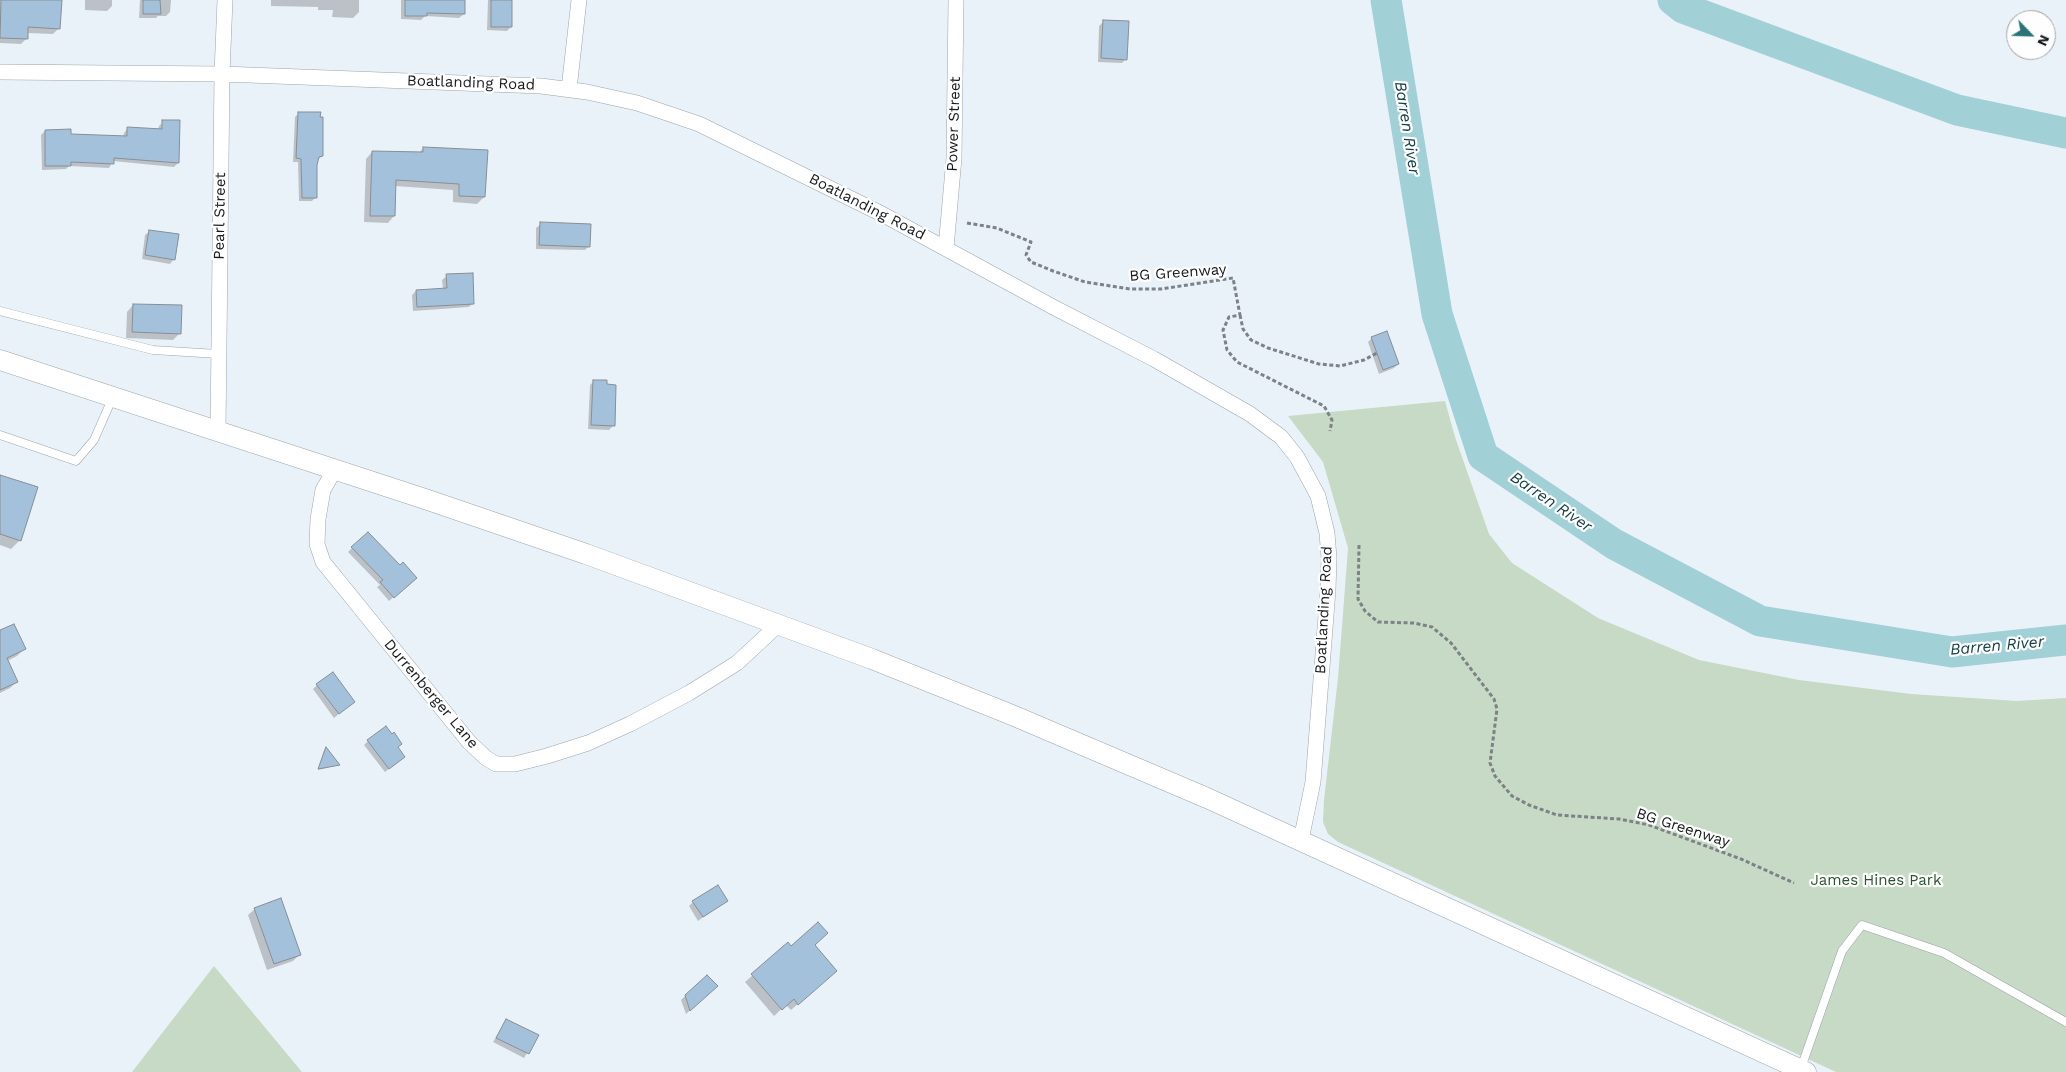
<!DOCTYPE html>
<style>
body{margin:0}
#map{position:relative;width:2066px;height:1072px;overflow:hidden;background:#eaf2f9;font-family:"Work Sans",sans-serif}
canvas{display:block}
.north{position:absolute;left:2006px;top:10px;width:50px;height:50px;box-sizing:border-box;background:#fefefe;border:1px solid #a2a3a4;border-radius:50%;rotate:114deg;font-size:14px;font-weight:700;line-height:20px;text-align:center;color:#171a1c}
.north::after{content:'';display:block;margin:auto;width:18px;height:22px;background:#2a7478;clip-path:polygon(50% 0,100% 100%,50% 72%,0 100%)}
</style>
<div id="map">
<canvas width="2066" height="1072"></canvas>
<div class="north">N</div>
</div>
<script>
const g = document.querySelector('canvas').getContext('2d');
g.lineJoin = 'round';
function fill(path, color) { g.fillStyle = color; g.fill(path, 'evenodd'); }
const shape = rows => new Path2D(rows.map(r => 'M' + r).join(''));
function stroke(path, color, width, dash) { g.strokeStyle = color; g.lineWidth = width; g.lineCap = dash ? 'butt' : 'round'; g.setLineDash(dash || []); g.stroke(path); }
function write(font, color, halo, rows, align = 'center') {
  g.font = font + ' "Work Sans",sans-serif'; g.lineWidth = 4.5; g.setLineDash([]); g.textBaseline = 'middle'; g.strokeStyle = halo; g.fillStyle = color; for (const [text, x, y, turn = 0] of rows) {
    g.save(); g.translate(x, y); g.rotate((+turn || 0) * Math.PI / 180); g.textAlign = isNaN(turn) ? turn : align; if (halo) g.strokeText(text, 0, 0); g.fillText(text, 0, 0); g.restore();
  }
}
const green = shape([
 [1445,401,1455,437,1489,534,1512,563,1598,618,1699,660,1799,680,1911,694,2017,701,2066,698,2066,1072,1836,1072,1338,842,1328,834,1323,822,1324,800,1338,678,1348,548,1323,462,1288,416],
 [214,966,302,1072,132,1072]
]);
const shadow = shape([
 [0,0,61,0,59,28,53,34,27,33,27,38,21,44,0,43],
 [85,0,112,0,112,6,107,11,85,10],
 [140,0,171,0,170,12,166,16,158,16,156,18,139,18],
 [271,0,359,0,359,12,353,18,332,17,333,10,318,10,318,7,271,6],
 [401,0,464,0,464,14,459,18,425,16,421,20,401,19],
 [488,0,511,0,511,27,507,31,487,30],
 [1104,21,1126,59,1122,63,1098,62,1099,26],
 [299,113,322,156,317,160,316,197,312,201,299,201,298,162,293,162,295,117],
 [163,122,178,163,174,167,113,161,109,168,69,166,66,169,42,170,41,135,45,131,69,135,123,137,124,133,128,128,158,130,159,126],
 [423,148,484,197,477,204,453,202,453,190,395,186,394,216,388,223,364,222,366,159,372,152,419,153],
 [541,224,589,246,585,250,536,249,536,228],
 [150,231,174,259,170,264,142,259,145,235],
 [447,276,473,303,469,307,413,311,412,295,416,291,443,289,442,280],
 [133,305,180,333,173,340,126,338,127,312],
 [1372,338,1398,364,1394,368,1379,374,1368,342],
 [594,381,606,385,613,426,609,430,588,429,590,385],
 [0,476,20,540,11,549,0,545],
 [352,548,411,582,389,601,377,587,380,585,348,552],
 [0,632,24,649,17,656,7,661,16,682,10,688,0,693],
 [317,685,353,702,334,718,313,689],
 [368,741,397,747,399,761,385,772,364,745],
 [325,749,339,765,318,770,324,750],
 [726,901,698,921,689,906,693,902],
 [255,909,300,954,293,961,267,970,248,915],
 [788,944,791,948,813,945,829,977,791,1010,786,1005,774,1016,745,982],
 [712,990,686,1014,681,1000,686,995],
 [506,1020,537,1036,524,1058,493,1042]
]);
const river = shape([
 [1386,0,1437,314,1483,456,1614,544,1760,621,1952,652,2066,640],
 [1673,0,1683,8,1957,110,2066,133]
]);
const building = shape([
 [1,0,62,0,60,29,28,27,28,39,0,38,1,0],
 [143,0,160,0,161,14,143,14,143,0],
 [405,0,465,0,465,14,427,13,427,16,405,16,405,0],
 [491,0,512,0,512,27,491,27,491,0],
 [1103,20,1129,21,1127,60,1101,58,1103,20],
 [298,112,321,112,320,117,323,117,323,156,319,157,317,165,317,198,302,198,301,159,296,158,298,112],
 [162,120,180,120,179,163,114,158,114,164,71,162,71,166,45,166,45,130,71,129,71,134,127,136,127,127,162,129,162,120],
 [423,147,488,150,485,197,459,196,459,184,396,180,395,216,370,216,372,151,423,152,423,147],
 [540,222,591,224,590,247,539,245,540,222],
 [149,230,179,234,175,260,145,255,149,230],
 [473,273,474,304,417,307,416,290,447,288,446,274,473,273],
 [133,304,182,305,181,334,132,332,133,304],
 [1387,331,1399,364,1383,370,1371,337,1387,331],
 [593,380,607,380,607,384,616,385,615,426,591,425,593,380],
 [0,475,38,487,21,541,0,534,0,475],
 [368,532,400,565,403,562,417,578,394,598,380,582,383,580,351,547,368,532],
 [14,624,26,649,7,658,18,682,0,690,0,630,14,624],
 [333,672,355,702,339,714,316,684,333,672],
 [386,726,392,734,394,732,402,744,398,747,405,757,389,769,367,740,386,726],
 [326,747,340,765,318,769,326,747],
 [718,885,728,901,703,917,692,901,718,885],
 [281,898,301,955,274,964,254,908,281,898],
 [818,922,828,933,815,945,837,971,798,1005,794,999,782,1010,751,974,788,942,791,946,818,922],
 [707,975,718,986,690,1011,685,995,707,975],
 [506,1019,539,1035,529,1054,496,1038,506,1019]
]);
const path = shape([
 [967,223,997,228,1031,242,1026,255,1031,262,1053,271,1085,282,1130,289,1161,289,1233,278,1240,315,1229,317,1223,330,1227,350,1237,362,1324,406,1332,420,1330,431],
 [1240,315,1243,329,1251,340,1268,348,1319,364,1340,366,1364,360,1377,353],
 [1359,545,1358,599,1365,611,1378,622,1414,623,1432,627,1451,643,1494,699,1497,709,1490,763,1495,776,1512,796,1529,805,1557,815,1619,819,1649,825,1741,859,1794,883]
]);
const service = shape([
 [0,311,153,350,218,354],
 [0,435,76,461,94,440,112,399],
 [1801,1068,1842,951,1862,925,1944,953,2066,1022]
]);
const minor = shape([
 [0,72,222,74,541,86,587,92,637,103,699,124,882,214,1055,308,1154,359,1250,414,1281,437,1297,457,1318,496,1327,533,1329,558,1328,590,1313,782,1301,840],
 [569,89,579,0],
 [946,248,954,158,956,0],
 [218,431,222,74,225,0],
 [335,469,323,490,318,519,317,544,323,562,469,742,486,758,496,764,515,764,547,756,588,743,630,724,689,693,737,663,779,624]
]);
const secondary = shape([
 [0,360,425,499,586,554,872,659,1012,715,1207,798,1806,1072]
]);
const streetNames = [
 ["Boatlanding Road",471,83,2],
 ["Power Street",954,124,-88],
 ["Boatlanding Road",867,207,27],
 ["Pearl Street",220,216,-89],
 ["BG Greenway",1178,273,-4],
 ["Boatlanding Road",1324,610,-87],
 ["Durrenberger Lane",431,694,50],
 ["BG Greenway",1683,828,18]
];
const parkNames = [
 ["James Hines Park",1876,881]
];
const waterNames = [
 ["Barren River",1407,128,81],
 ["Barren River",1551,502,34],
 ["Barren River",1997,646,-5]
];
fill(green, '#c6dac5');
fill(shadow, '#0003');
stroke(river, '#a2d0d7', 31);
fill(building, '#a4c1dc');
stroke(building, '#878e94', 1);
stroke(service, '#9da4ab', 9);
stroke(minor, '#9da4ab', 16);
stroke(secondary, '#9da4ab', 21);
stroke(path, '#7c8286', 3, [4, 2.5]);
stroke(service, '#fff', 8);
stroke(minor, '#fff', 15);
stroke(secondary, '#fff', 20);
write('15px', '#171a1c', '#fefefe', streetNames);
write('15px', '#2b532b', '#fefefe', parkNames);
write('italic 16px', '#164146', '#fefefe', waterNames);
</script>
